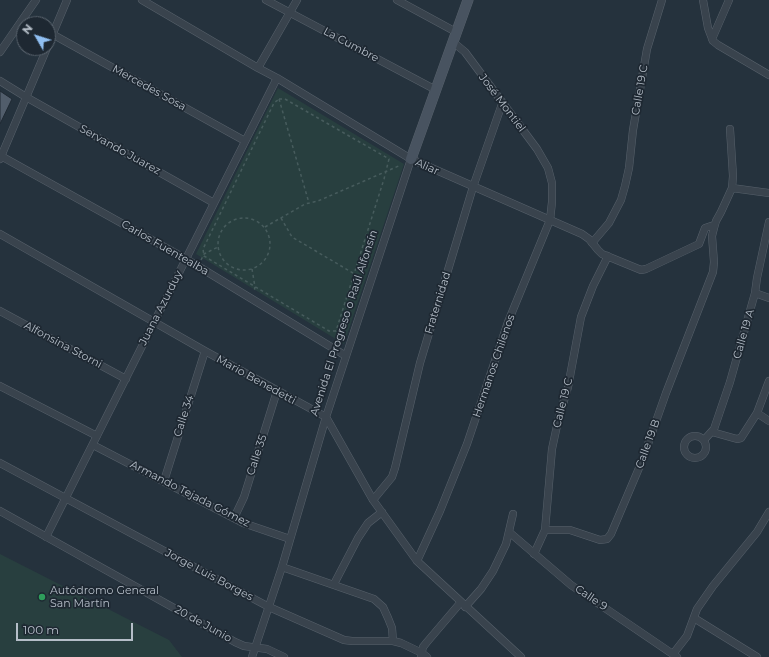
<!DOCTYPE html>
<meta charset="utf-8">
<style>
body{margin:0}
#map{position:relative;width:769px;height:657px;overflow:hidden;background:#25323d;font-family:Montserrat,sans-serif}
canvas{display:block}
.north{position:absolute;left:16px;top:16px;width:40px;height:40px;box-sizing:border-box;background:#1e2832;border:1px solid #5a646e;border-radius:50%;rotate:309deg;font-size:11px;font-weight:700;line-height:16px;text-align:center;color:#b5bec8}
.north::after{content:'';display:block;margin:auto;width:14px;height:18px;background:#90bff2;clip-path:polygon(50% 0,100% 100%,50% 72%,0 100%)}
.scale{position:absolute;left:16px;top:623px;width:117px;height:18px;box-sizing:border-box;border:2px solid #b5bec8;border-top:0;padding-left:5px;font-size:12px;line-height:14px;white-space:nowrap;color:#b5bec8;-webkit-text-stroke:3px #1e2832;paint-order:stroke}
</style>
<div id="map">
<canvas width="769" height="657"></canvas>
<div class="north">N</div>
<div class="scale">100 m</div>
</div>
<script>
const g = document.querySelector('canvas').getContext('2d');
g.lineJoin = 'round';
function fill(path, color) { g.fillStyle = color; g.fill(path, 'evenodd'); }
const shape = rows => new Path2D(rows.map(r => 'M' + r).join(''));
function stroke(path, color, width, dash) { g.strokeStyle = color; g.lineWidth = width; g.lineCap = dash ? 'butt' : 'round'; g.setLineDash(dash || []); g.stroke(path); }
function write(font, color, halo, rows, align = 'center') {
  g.font = font + ' Montserrat,sans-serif'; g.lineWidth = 3.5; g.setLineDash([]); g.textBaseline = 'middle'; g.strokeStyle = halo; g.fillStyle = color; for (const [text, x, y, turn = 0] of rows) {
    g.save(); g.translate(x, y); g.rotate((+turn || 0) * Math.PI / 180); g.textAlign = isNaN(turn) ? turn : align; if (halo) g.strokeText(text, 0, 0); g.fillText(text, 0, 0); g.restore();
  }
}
const green = shape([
 [278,88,404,164,344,344,196,254],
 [0,554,169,640,182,657,0,657]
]);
const building = shape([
 [0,91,12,99,0,124,0,91]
]);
const path = shape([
 [279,99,285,99,389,159,384,179,336,331,329,331,204,256,203,249,274,103,279,99],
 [279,99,309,203],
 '218 244a26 26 0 1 1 52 0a26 26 0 1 1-52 0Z',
 [281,218,292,237,353,273],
 [265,227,305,204,318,201,401,165],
 [201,260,204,254,218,247],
 [252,269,255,287,254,292]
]);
const street = shape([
 [142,0,258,68,277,78,411,159,582,234,589,239,598,250,602,254,641,270,646,269,699,244,705,228,714,225],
 [266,0,436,90],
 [397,0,456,32],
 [703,0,708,28,713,41,718,45,769,75],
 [52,34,245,141],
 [712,39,729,0],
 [48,45,67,0],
 [0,52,36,0],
 [258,68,297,0],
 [0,81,26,97,214,203],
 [1,156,186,259,346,356],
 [0,159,47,48],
 [732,188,769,193],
 [0,234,205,351,326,417,373,500,417,561,521,657],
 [592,243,609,223,621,200,625,186,629,168,633,130,647,49,662,0],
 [755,293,769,298],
 [0,311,126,379],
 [0,386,97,436],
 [757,413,769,421],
 [712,432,737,439,741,438,757,413,769,381],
 '684 447a11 11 0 1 1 22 0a11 11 0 1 1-22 0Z',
 [704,440,714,429,730,382,755,293,757,278,769,222],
 [93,445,243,523,290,539],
 [0,463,269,607,344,640,352,641,393,641,401,643,422,653,427,657],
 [164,481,205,351],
 [373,500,392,477,395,468,420,363,473,187,502,104],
 [0,511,235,642,244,646,267,649,284,657],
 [234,518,244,497,277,391],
 [545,530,570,530,600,540,607,539,611,534,642,461,666,393,713,272,714,262,712,236,714,228,716,221,721,212,732,188,733,176,730,129],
 [509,532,571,585,677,657],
 [46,537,277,78],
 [534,554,545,530,552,449,558,421,568,387,581,317,593,286,608,256],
 [417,561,440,511,467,444,508,322,550,220,552,202,552,183,548,168,537,149,465,52,453,42],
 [282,567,374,599,383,607,388,618,392,628,393,641],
 [334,584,358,538,368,523,382,512],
 [465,607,481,589,493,571,506,544,513,514],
 [694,618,757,657],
 [673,654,687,636,697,609,713,586,757,532,769,512],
 [421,656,423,647,427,642,461,602],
 [252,657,282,567,326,417,411,159]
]);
const secondary = shape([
 [411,159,468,0]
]);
const markers = [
 [42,597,4,"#2e9e5b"]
];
const streetNames = [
 ["La Cumbre",351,45,28],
 ["Mercedes Sosa",149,88,29],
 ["Calle 19 C",640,90,-80],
 ["José Montiel",502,103,53],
 ["Servando Juarez",120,150,29],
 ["Aliar",427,167,24],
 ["Carlos Fuentealba",165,248,30],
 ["Fraternidad",438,303,-73],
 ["Juana Azurduy",161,308,-63],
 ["Avenida El Progreso o Raúl Alfonsín",344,323,-72],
 ["Calle 19 A",744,334,-74],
 ["Alfonsina Storni",63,345,28],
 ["Hermanos Chilenos",494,366,-71],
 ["Mario Benedetti",256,380,29],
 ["Calle 19 C",563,403,-76],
 ["Calle 34",184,416,-72],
 ["Calle 19 B",648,444,-70],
 ["Calle 35",257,455,-72],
 ["Armando Tejada Gómez",190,494,27],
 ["Jorge Luis Borges",209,575,28],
 ["Calle 9",591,598,34],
 ["20 de Junio",203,624,29]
];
const poiNames = [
 ["Autódromo General",50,591],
 ["San Martín",50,604]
];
fill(green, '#283f3f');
fill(building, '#515d6b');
stroke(building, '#202a34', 1);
stroke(street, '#57616b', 8);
stroke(secondary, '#57616b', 11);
stroke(path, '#475c5d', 1.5, [3, 3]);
stroke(street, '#39434d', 7);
stroke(secondary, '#485360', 10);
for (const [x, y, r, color] of markers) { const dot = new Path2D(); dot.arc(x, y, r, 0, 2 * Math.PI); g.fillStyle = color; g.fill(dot); stroke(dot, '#1e2832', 1.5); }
write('11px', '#b5bec8', '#1e2832', streetNames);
write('11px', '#b5bec8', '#1e2832', poiNames, 'left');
</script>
